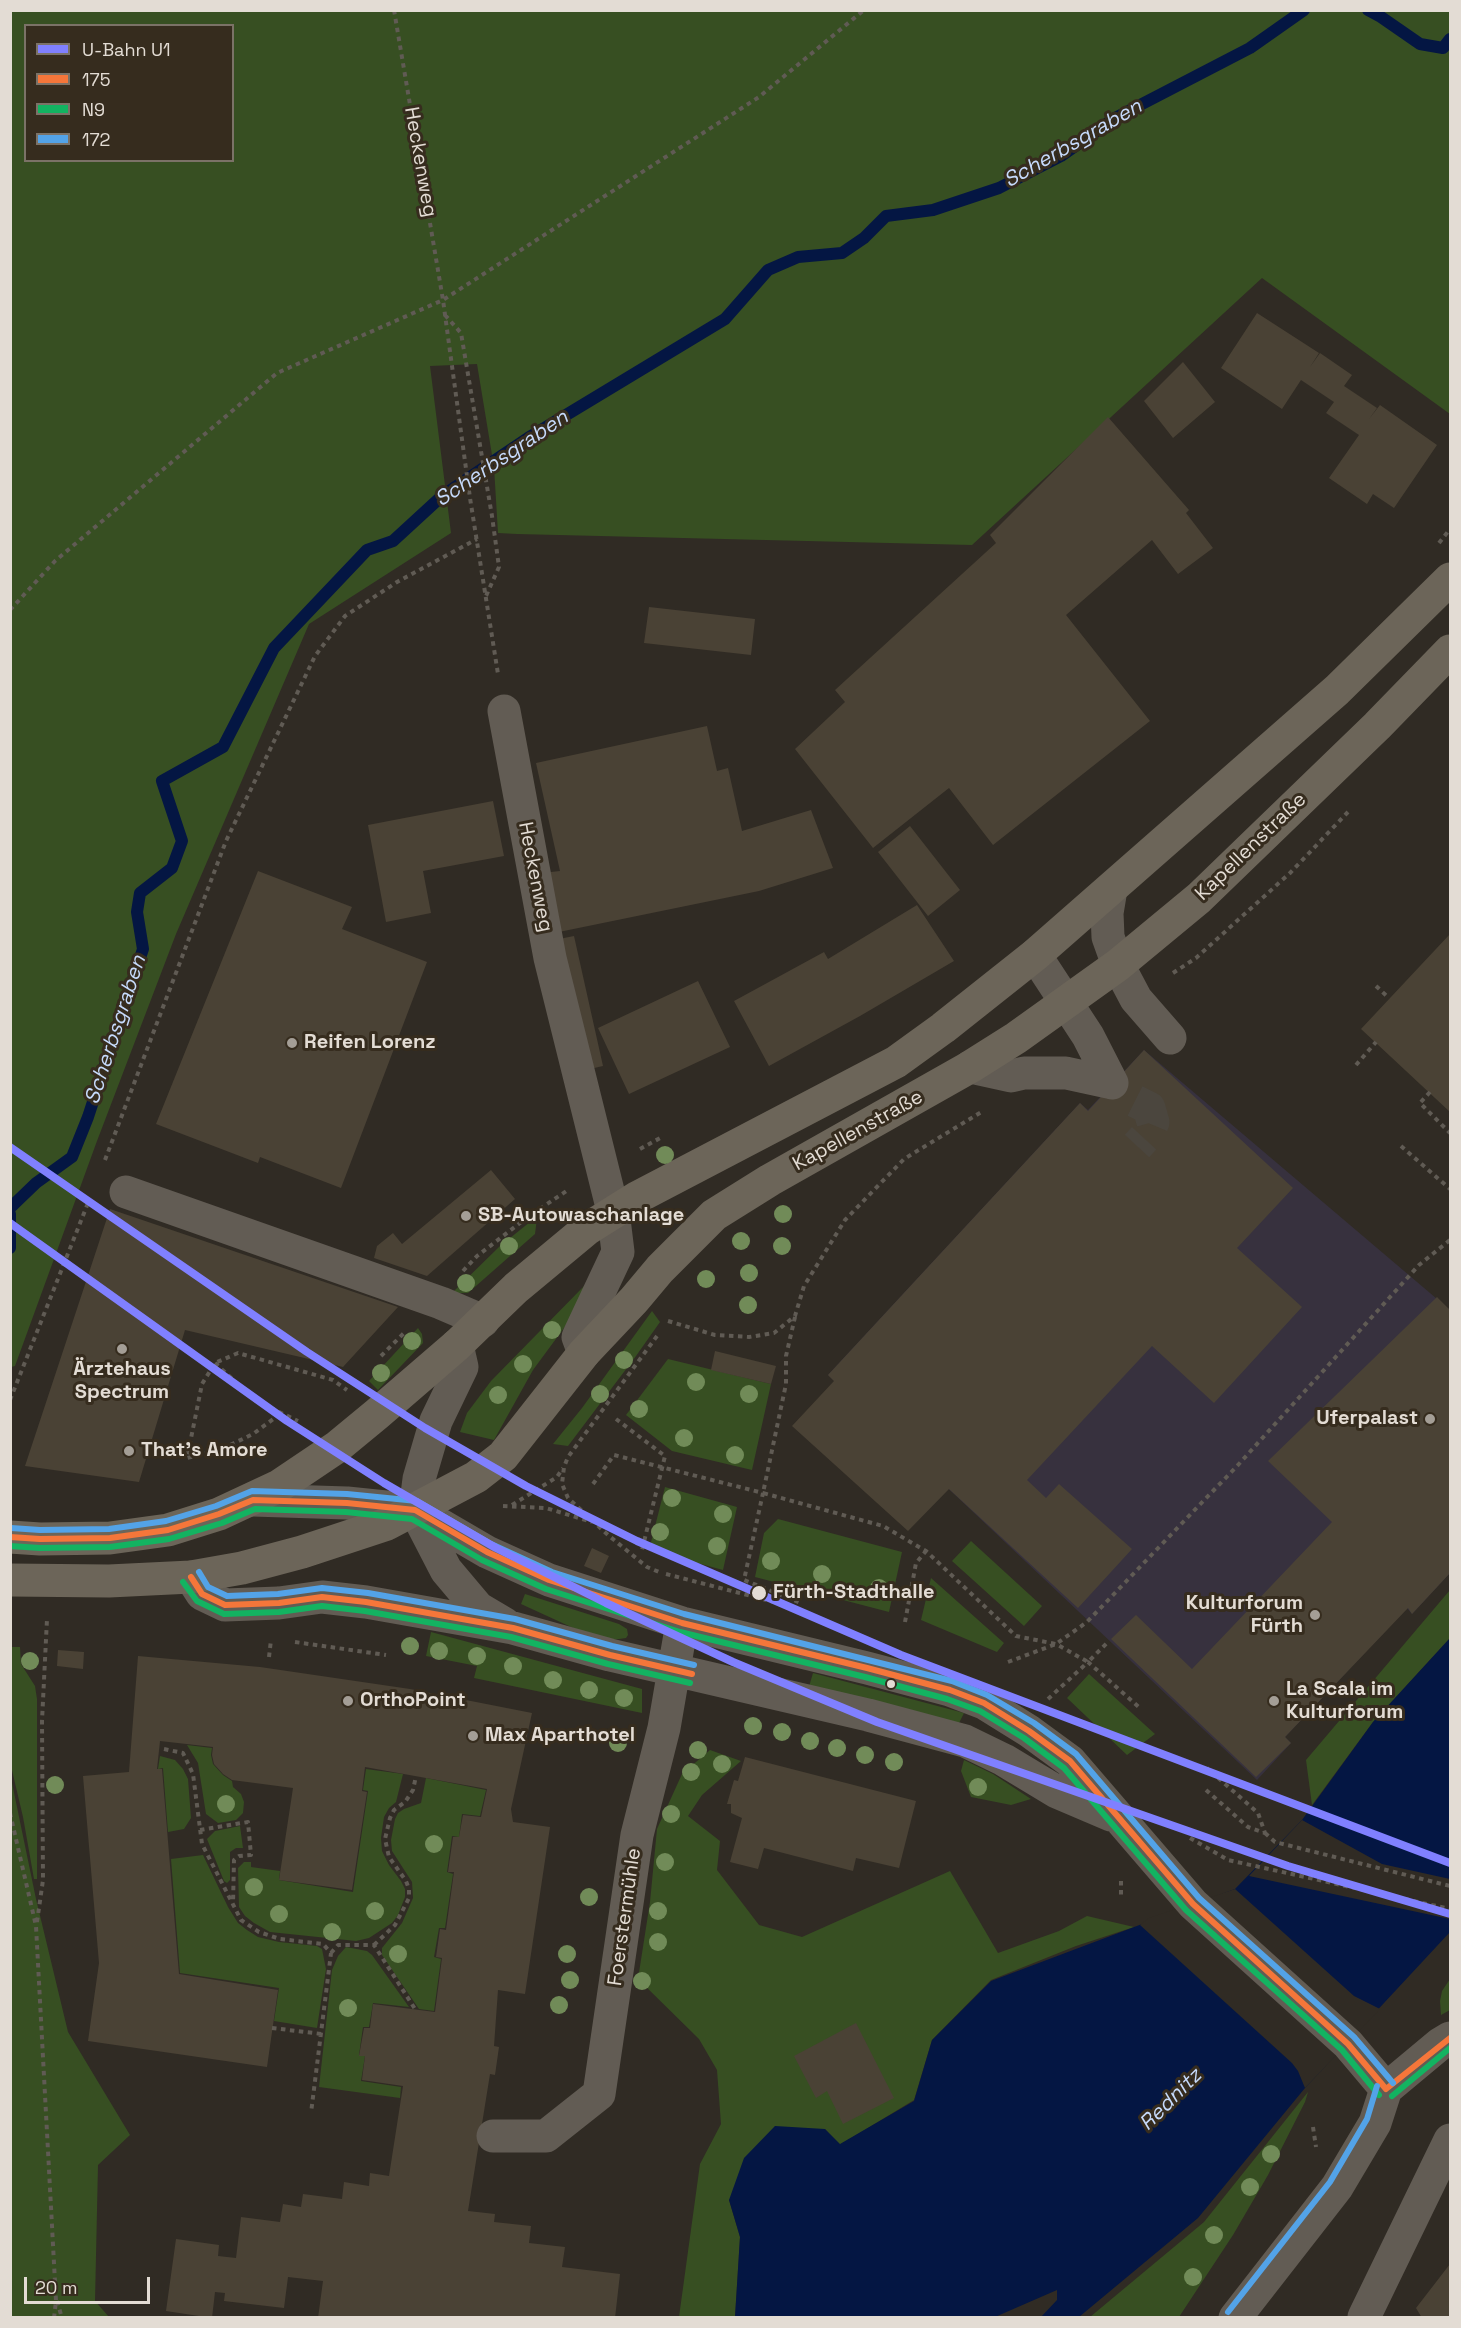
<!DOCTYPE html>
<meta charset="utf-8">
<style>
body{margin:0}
#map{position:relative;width:1461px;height:2328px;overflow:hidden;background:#302b24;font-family:"Space Grotesk",sans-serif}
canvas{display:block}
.frame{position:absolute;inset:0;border:12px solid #e3dcd4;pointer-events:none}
.legend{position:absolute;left:24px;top:24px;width:210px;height:138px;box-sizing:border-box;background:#362c1e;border:2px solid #7b7267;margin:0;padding:8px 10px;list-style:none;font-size:18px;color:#e3dcd4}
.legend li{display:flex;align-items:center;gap:12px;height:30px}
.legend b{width:30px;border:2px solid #7b7267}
.scale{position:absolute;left:24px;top:2277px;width:126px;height:27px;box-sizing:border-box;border:3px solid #e3dcd4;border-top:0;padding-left:8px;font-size:18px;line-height:21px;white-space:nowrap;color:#e3dcd4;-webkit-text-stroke:4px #362c1e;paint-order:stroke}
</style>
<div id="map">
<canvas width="1461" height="2328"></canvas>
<div class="frame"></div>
<ul class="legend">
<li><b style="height:8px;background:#8080ff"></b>U-Bahn U1</li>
<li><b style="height:8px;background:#f5763a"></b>175</li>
<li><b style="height:8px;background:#13b361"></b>N9</li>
<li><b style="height:8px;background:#53a3e8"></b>172</li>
</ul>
<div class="scale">20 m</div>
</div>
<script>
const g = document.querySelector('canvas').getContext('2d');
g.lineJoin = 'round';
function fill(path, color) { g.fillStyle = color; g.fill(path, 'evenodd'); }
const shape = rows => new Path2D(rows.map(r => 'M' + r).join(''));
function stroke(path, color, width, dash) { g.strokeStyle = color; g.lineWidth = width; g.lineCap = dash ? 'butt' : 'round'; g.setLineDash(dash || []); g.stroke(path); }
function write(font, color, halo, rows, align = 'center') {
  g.font = font + ' "Space Grotesk",sans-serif'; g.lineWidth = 6; g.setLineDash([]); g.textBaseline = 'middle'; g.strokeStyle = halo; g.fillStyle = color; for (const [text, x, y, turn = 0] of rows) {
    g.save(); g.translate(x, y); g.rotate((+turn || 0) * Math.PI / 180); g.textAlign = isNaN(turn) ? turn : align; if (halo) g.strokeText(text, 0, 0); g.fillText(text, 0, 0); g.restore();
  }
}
const commercial = shape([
 [1144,1050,1450,1310,1450,1573,1412,1614,1407,1608,1285,1737,1291,1743,1257,1780,828,1375,1080,1103,1088,1110]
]);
const green = shape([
 [11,11,1450,11,1450,414,1262,278,972,545,517,534,498,533,494,467,477,364,430,366,451,533,309,624,176,934,97,1141,15,1366,11,1367],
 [26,26,232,26,232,160,26,160],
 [535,1218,537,1218,535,1234,468,1293,452,1293,500,1246],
 [587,1283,592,1290,533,1370,494,1440,460,1432,467,1413,491,1381],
 [652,1311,660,1322,636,1356,568,1446,553,1444,582,1408],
 [418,1328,422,1334,423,1343,378,1390,369,1381],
 [668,1359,771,1384,752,1470,672,1451,626,1415],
 [665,1487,737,1507,723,1570,649,1550],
 [778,1519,902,1552,889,1612,755,1577,764,1533],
 [971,1541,1042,1606,1024,1626,952,1561],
 [931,1578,1004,1643,997,1652,921,1620],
 [1450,1590,1450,1638,1373,1722,1312,1805,1306,1760],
 [525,1594,619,1624,627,1629,628,1635,626,1638,612,1640,582,1632,521,1604],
 [431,1632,642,1689,642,1713,474,1678,477,1666,426,1656],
 [11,1647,20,1647,21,1664,35,1686,37,1699,37,1879,34,1879,23,1817,11,1766],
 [813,1673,964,1713,957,1727,808,1690],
 [1089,1674,1155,1734,1127,1755,1067,1698],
 [187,1745,212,1748,211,1755,213,1764,223,1775,232,1781,233,1787,241,1794,244,1802,243,1813,236,1820,218,1823,206,1814,198,1763],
 [710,1750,741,1761,702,1795,688,1816,720,1841,717,1870,759,1925,802,1937,950,1871,998,1953,1059,1931,1087,1916,1134,1927,1076,1946,991,1980,932,2040,914,2100,840,2145,825,2129,729,2200,740,2237,735,2317,679,2317,700,2164,721,2124,717,2070,699,2039,638,1979,650,1902,657,1829,682,1774],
 [160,1756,175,1760,183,1769,188,1779,191,1818,184,1829,168,1832,163,1768,158,1769],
 [964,1760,993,1774,1031,1799,1011,1805,971,1797,961,1771],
 [366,1769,403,1774,396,1802,389,1808,384,1817,381,1838,382,1851,389,1865,401,1881,405,1889,405,1897,398,1915,392,1923,369,1938,356,1941,270,1932,254,1923,245,1916,239,1907,238,1868,244,1862,251,1862,251,1867,280,1871,279,1880,353,1892,368,1791,363,1790],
 [11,1778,36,1899,68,2032,130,2135,98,2165,95,2301,109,2317,11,2317],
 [426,1778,486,1790,480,1816,462,1814,459,1837,452,1836,447,1872,453,1874,445,1928,439,1928,434,1957,441,1959,434,2011,419,2009,382,1955,382,1948,402,1923,413,1898,412,1882,392,1851,391,1840,395,1819,398,1813,404,1809,421,1803],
 [240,1826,243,1848,236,1848,230,1852,230,1880,227,1883,224,1881,207,1839,215,1831],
 [203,1855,228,1907,238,1923,247,1930,258,1937,279,1942,317,1946,322,1949,326,1969,317,2028,274,2021,279,1988,180,1973,171,1859],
 [346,1947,367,1951,372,1955,409,2007,373,2003,369,2027,363,2027,359,2055,365,2056,361,2081,401,2087,400,2098,319,2087,332,1970,338,1956],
 [1450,1979,1450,2010,1441,2015,1440,2001,1442,1991],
 [1308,2092,1305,2102,1268,2175,1233,2235,1179,2317,1090,2317,1204,2222]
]);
const water = shape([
 [1450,1638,1450,1932,1305,2088,1198,2218,1079,2317,1041,2317,1057,2300,1057,2290,995,2317,735,2317,740,2237,729,2200,744,2158,775,2126,825,2129,840,2144,914,2101,932,2040,991,1981,1235,1889,1302,1820,1373,1722]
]);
const pier = shape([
 [1302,1820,1382,1864,1450,1879,1450,1919,1249,1876],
 [1235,1889,1354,1996,1380,2009,1305,2088,1298,2071,1292,2063,1140,1925,1149,1918]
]);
const stream = shape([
 [1368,10,1381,17,1420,44,1443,48,1450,39],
 [10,1208,36,1183,72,1157,88,1117,143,949,137,912,140,893,172,868,182,841,162,781,223,747,274,648,367,550,393,541,442,496,528,438,725,319,768,270,798,257,842,253,864,238,886,216,933,210,999,188,1061,156,1115,118,1250,48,1304,10],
 [10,1214,10,1248]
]);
const building = shape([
 [1257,313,1319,353,1310,367,1320,353,1352,375,1344,386,1377,408,1369,419,1380,405,1437,445,1394,508,1373,494,1367,504,1329,478,1359,435,1326,413,1334,402,1301,380,1282,409,1221,368],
 [1183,362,1215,402,1173,438,1144,401],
 [1108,417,1189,510,1186,513,1213,548,1178,574,1152,540,1066,615,1150,721,993,845,949,788,873,848,795,749,845,702,835,690,996,543,990,535],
 [649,607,755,619,751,655,644,643],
 [707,726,717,771,728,768,742,831,811,810,833,868,759,891,554,933,542,873,560,871,536,763],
 [493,801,504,856,423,871,431,913,386,922,368,825],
 [910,826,960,890,928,916,878,852],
 [258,871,352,907,342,929,427,962,341,1188,260,1157,258,1163,156,1124],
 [917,905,954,961,860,1016,769,1066,734,1001,824,952,828,959],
 [1450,934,1450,1112,1361,1029],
 [574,936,603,1066,581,1071,554,940],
 [698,981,730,1047,629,1094,598,1028],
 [1144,1050,1293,1188,1237,1248,1302,1307,1214,1403,1152,1346,1027,1480,1046,1498,1059,1484,1132,1549,1078,1608,949,1489,908,1531,792,1426,834,1381,828,1375,1080,1103,1088,1111],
 [491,1170,515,1199,427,1276,374,1258,377,1246,393,1233,402,1244],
 [110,1209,398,1307,343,1367,185,1330,139,1482,25,1466],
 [1437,1297,1450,1310,1450,1573,1412,1614,1408,1608,1285,1737,1291,1743,1256,1777,1111,1639,1136,1615,1192,1669,1332,1522,1268,1461],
 [715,1351,776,1366,771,1384,711,1370],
 [592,1548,609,1556,601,1573,584,1566],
 [58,1650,84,1652,83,1669,57,1666],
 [138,1656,260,1667,410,1689,532,1713,511,1809,513,1822,550,1827,525,1994,498,1990,494,2046,499,2047,495,2075,490,2074,468,2211,495,2214,494,2222,531,2226,529,2243,565,2247,562,2267,620,2274,615,2318,318,2318,323,2281,288,2277,284,2308,224,2301,225,2293,215,2292,212,2318,166,2311,176,2239,219,2245,218,2256,236,2258,241,2217,280,2222,283,2204,301,2207,303,2194,342,2199,344,2182,369,2186,370,2173,389,2176,403,2086,362,2080,365,2056,359,2056,364,2028,370,2028,373,2004,435,2012,442,1958,436,1957,440,1929,446,1930,454,1872,448,1872,453,1837,459,1837,463,1815,481,1817,487,1789,365,1767,362,1791,367,1792,352,1890,279,1880,293,1788,232,1780,223,1774,214,1764,212,1755,213,1747,160,1741,157,1769,162,1769,179,1974,278,1990,267,2067,88,2041,99,1963,83,1776,129,1772],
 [745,1757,916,1801,899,1868,856,1858,853,1871,764,1848,758,1869,730,1862,742,1818,731,1813,731,1804,727,1804,734,1780,738,1781],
 [856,2023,894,2098,843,2124,827,2091,816,2098,794,2056],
 [1450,2264,1450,2318,1422,2318,1416,2308]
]);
const minorTunnel = shape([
 [1135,1101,1149,1108,1153,1122,1148,1134,1137,1146]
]);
const path = shape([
 [394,10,443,300,470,498,498,674],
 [445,315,461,333,492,516,499,567,486,596],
 [1439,543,1450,529],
 [10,610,55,561,277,373,443,300,759,97,864,10],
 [1173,973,1196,958,1290,873,1348,812],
 [1376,986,1389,998],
 [1356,1065,1376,1042],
 [1430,1092,1420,1103,1450,1133],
 [1401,1146,1450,1189],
 [640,1149,662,1137],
 [105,1160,226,841,315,656,345,616,397,582,477,539],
 [463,1271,477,1256,529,1216,568,1190],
 [795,1317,786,1356,786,1384,763,1493,883,1526,926,1551,1016,1636,1056,1644,1088,1662,1108,1642],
 [668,1321,715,1335,749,1337,774,1333,795,1316,804,1286,845,1220,904,1159,983,1111],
 [657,1336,568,1457,564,1467,562,1484,568,1498,608,1535,647,1567,659,1572],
 [381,1356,406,1331],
 [215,1363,256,1401,298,1421],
 [10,1400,88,1203],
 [280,1414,253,1434,222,1449,187,1458,202,1384,215,1363,238,1353,333,1380,347,1390],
 [616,1419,665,1456,642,1550],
 [593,1484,614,1455,763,1493,744,1580,801,1603],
 [512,1505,557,1477,563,1468],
 [503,1506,546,1508,592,1522],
 [666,1574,778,1603],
 [905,1622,916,1563,926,1551],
 [295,1642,386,1655],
 [269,1657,271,1640],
 [1008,1662,1056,1644,1087,1622,1238,1465,1419,1265,1450,1240],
 [1048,1699,1088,1662,1140,1708],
 [164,1749,183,1753,193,1774,202,1844,241,1920,259,1932,280,1939,323,1944,331,1953,311,2113],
 [1206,1790,1248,1827,1265,1833,1258,1813,1207,1768],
 [10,1813,36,1926,56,2301,54,2318],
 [200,1830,248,1822,251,1855,239,1856,234,1860,233,1904],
 [1265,1833,1275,1842,1450,1886],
 [1190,1838,1228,1860,1450,1909],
 [1121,1881,1121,1895],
 [37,1922,43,1880,42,1721,47,1619],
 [374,1945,395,1925,409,1898,409,1889,406,1881,389,1857,385,1839,390,1818,394,1810,405,1802,413,1790,416,1776],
 [331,1953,338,1945,374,1945,415,2009],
 [272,2028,322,2034],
 [1313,2127,1316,2147],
 [57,2301,62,2318]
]);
const minor = shape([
 [504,711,550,958,613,1211,618,1252,578,1337,584,1353],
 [1111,889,1107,913,1108,937,1118,965,1136,999,1170,1038],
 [1035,955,1088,1036,1112,1083],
 [970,1067,1011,1076,1024,1073,1066,1073,1112,1083],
 [126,1192,441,1303,483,1321],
 [253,1500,347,1503,415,1510,487,1552,549,1580,682,1623,867,1668,950,1690,984,1703,1029,1731,1070,1761,1193,1904,1348,2044,1386,2089],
 [415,1510,419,1479,436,1421,462,1367,457,1345],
 [415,1510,446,1570,478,1608,505,1624],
 [191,1577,202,1594,225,1605,279,1603,322,1597,366,1602,513,1628,610,1655,868,1715,965,1741,1004,1760,1057,1792,1111,1815],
 [1386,2089,1440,2044,1450,2038],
 [493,2136,546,2136,599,2094,637,1835,664,1728,682,1623],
 [1364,2317,1450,2140],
 [1235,2318,1337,2187,1375,2123,1386,2089]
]);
const major = shape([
 [10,1537,40,1539,110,1538,168,1530,219,1514,279,1486,337,1447,377,1414,457,1345,516,1288,587,1229,638,1197,896,1062,943,1028,1035,955,1337,690,1450,579],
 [10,1580,109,1581,191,1577,242,1568,302,1552,387,1524,476,1477,503,1456,584,1353,634,1300,660,1269,714,1215,770,1180,970,1067,1016,1038,1118,965,1199,898,1377,726,1450,651]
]);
const bus1 = shape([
 [10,1537,40,1539,110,1538,168,1530,219,1514,253,1500,347,1503,415,1510,487,1552,549,1580,682,1623,867,1668,950,1690,984,1703,1029,1731,1070,1761,1193,1904,1348,2044,1386,2089],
 [191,1577,202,1594,225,1605,279,1603,322,1597,366,1602,513,1628,610,1655,692,1674],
 [1386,2089,1450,2038]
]);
const bus2 = shape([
 [10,1546,40,1548,110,1547,169,1539,222,1523,255,1509,346,1512,412,1519,482,1560,546,1589,680,1632,865,1677,947,1699,980,1711,1024,1738,1064,1768,1186,1910,1342,2050,1379,2095],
 [183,1582,197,1601,224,1614,279,1612,322,1606,365,1611,511,1637,608,1664,690,1683],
 [1392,2096,1450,2048]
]);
const bus3 = shape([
 [11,1528,40,1530,109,1529,166,1521,216,1506,252,1491,347,1494,417,1501,491,1544,552,1572,684,1614,952,1681,987,1695,1034,1723,1076,1754,1199,1898,1354,2037,1393,2083],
 [199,1572,208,1587,227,1596,278,1594,322,1588,368,1593,515,1619,612,1646,694,1665],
 [1228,2312,1330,2182,1367,2119,1377,2086]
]);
const metro1 = shape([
 [10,1147,307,1352,425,1428,526,1486,637,1541,901,1655,1450,1863],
 [10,1223,287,1421,384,1483,496,1548,606,1603,733,1662,877,1722,1288,1866,1450,1914]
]);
const trees = [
 [665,1155],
 [783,1214],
 [741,1241],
 [509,1246],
 [782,1246],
 [749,1273],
 [706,1279],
 [466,1283],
 [748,1305],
 [552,1330],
 [412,1341],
 [624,1360],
 [523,1364],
 [381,1373],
 [696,1382],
 [600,1394],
 [749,1394],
 [498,1395],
 [639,1409],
 [684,1438],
 [735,1455],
 [672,1498],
 [723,1514],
 [660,1532],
 [717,1546],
 [771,1561],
 [822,1574],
 [879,1588],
 [410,1646],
 [439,1651],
 [477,1656],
 [30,1661],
 [513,1666],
 [553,1680],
 [589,1690],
 [624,1698],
 [753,1726],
 [782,1732],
 [810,1741],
 [618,1743],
 [837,1748],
 [698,1750],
 [865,1755],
 [894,1762],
 [722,1764],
 [691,1772],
 [55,1785],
 [978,1787],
 [226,1804],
 [671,1814],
 [434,1844],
 [665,1862],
 [254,1887],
 [589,1897],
 [375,1911],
 [658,1911],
 [279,1914],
 [332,1932],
 [658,1942],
 [398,1954],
 [567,1954],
 [570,1980],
 [642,1981],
 [559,2005],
 [348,2008],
 [1271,2154],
 [1250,2187],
 [1214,2235],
 [1193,2277]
];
const markers = [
 [292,1043,6,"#a49e96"],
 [466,1216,6,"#a49e96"],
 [122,1349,6,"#a49e96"],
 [1430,1419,6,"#a49e96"],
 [129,1451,6,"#a49e96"],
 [759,1593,8,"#e3dcd4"],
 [1315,1615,6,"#a49e96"],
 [891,1684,5,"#e3dcd4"],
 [348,1701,6,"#a49e96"],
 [1274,1701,6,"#a49e96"],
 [473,1736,6,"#a49e96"]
];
const streetNames = [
 ["Heckenweg",420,162,80],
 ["Kapellenstraße",1251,847,-44],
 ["Heckenweg",535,877,79],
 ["Kapellenstraße",858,1131,-29],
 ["Foerstermühle",625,1917,-82]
];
const poiNames = [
 ["Reifen Lorenz",304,1043],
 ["SB-Autowaschanlage",478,1216],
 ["Ärztehaus",122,1370,"center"],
 ["Spectrum",122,1393,"center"],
 ["Uferpalast",1418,1419,"right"],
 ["That's Amore",141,1451],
 ["Kulturforum",1303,1604,"right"],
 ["Fürth",1303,1627,"right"],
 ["La Scala im",1286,1690],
 ["Kulturforum",1286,1713],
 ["OrthoPoint",360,1701],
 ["Max Aparthotel",485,1736]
];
const stopNames = [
 ["Fürth-Stadthalle",773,1593]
];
const waterNames = [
 ["Scherbsgraben",1073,144,-30],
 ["Scherbsgraben",502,459,-34],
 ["Scherbsgraben",116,1030,-72],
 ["Rednitz",1171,2100,-45]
];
fill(commercial, '#37313e');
fill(green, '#374f22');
fill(water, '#041643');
fill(pier, '#302b24');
stroke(stream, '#041643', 12);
fill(building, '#4a4235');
stroke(minorTunnel, '#4b463e', 33, [33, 16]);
stroke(path, '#605b54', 4, [4.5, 4.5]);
stroke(minor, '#625c54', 33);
stroke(major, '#6c6559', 33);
stroke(bus1, '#f5763a', 6);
stroke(bus2, '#13b361', 6);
stroke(bus3, '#53a3e8', 6);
stroke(metro1, '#8080ff', 8);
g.fillStyle = '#718b58';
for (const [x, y] of trees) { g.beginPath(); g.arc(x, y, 9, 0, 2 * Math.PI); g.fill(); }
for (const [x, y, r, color] of markers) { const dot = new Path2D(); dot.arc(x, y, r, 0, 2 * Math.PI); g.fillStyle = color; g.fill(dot); stroke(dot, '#362c1e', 2); }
write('20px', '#e3dcd4', '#362c1e', streetNames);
write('bold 20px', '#e3dcd4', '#362c1e', poiNames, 'left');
write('bold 20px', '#e3dcd4', '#362c1e', stopNames, 'left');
write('italic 21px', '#c6dafb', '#362c1e', waterNames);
</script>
